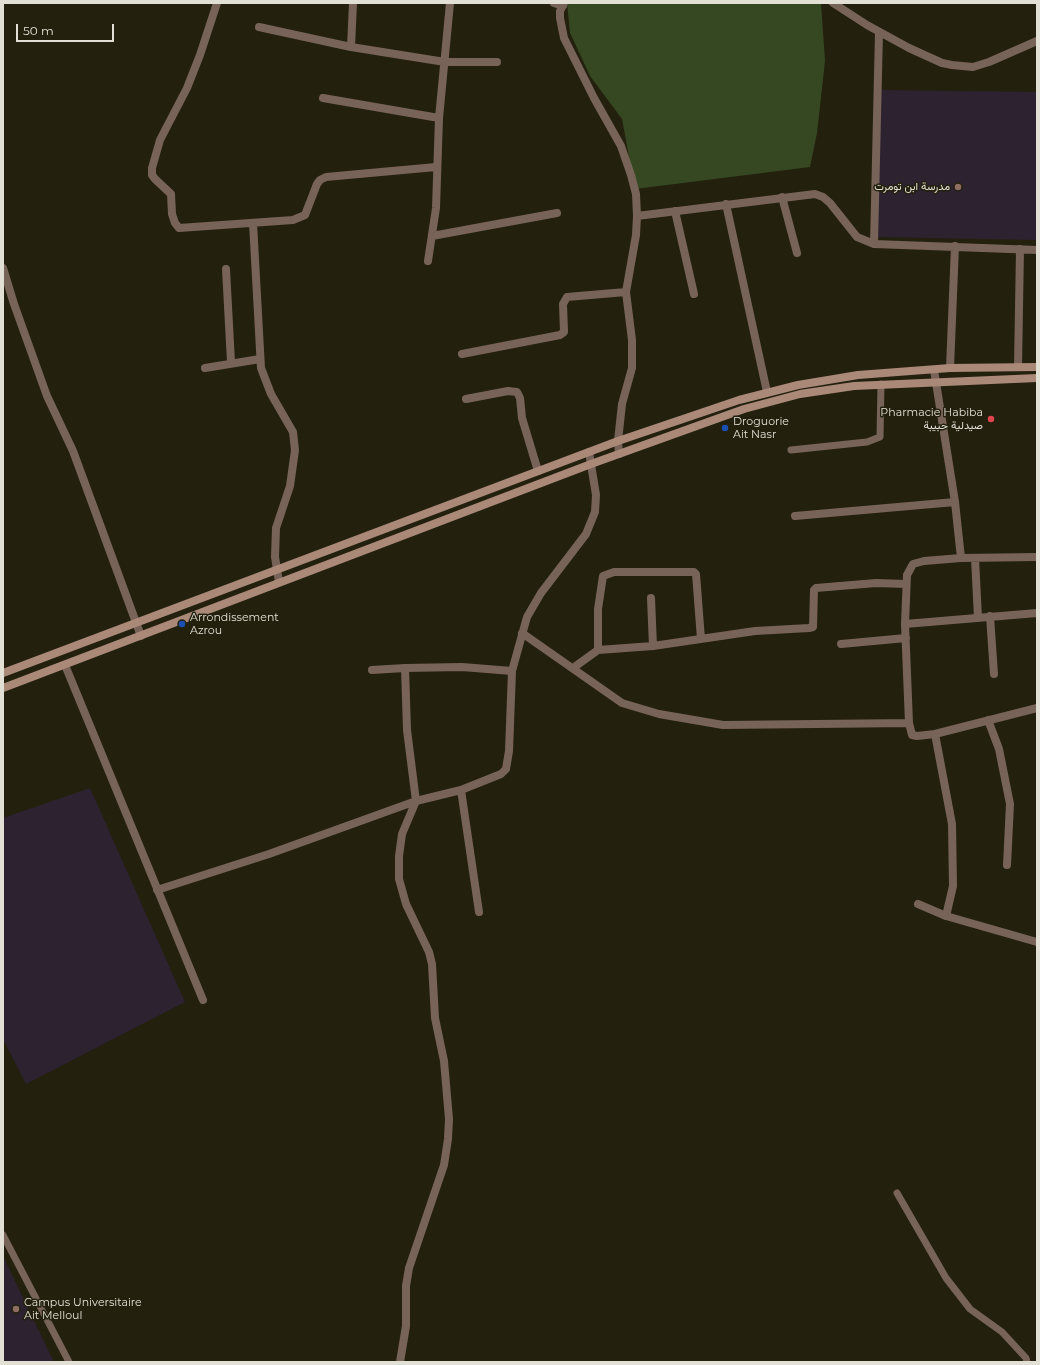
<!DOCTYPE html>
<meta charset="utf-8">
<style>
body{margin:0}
#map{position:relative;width:1040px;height:1365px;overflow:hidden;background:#23200e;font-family:Montserrat,sans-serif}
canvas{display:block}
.frame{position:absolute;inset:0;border:4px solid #e2e0d5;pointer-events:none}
.scale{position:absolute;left:16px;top:24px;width:98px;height:18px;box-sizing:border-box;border:2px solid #e2e0d5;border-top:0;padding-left:5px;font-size:12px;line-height:14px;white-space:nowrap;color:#e2e0d5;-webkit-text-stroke:3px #23200e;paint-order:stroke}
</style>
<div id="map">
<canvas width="1040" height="1365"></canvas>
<div class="frame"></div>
<div class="scale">50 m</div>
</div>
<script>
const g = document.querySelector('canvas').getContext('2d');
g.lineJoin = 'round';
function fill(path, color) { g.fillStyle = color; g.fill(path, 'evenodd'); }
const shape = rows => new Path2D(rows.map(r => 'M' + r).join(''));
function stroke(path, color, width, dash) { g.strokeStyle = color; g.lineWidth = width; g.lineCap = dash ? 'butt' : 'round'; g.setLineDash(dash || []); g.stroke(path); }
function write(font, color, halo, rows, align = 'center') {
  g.font = font + ' Montserrat,Vazirmatn,sans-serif'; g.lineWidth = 3; g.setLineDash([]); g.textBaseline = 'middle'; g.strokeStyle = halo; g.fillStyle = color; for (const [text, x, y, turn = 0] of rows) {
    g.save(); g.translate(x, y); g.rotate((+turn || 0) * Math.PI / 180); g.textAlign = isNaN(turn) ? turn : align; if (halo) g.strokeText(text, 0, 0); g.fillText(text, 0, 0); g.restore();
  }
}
const education = shape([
 [879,90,1037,92,1037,240,878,237],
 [90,788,185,1002,26,1084,3,1039,3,818],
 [3,1256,54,1362,3,1362]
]);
const green = shape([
 [567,3,821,3,825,61,817,133,810,167,635,189,622,119,590,76,570,33]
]);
const service = shape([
 [791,450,867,442,880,437,881,384],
 [897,1193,946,1278,970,1309,1002,1332,1026,1358,1027,1362],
 [3,1235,69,1362]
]);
const minor = shape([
 [217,3,200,55,187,88,160,140,152,168,152,175,155,179,171,194,172,214,175,223,179,228,293,220,305,215,317,184,320,180,326,177,436,167],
 [554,3,563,6],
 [564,3,560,11,560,18,564,38,594,98,621,146,631,175,636,194,637,216,636,235,626,292,632,340,632,368,622,404,618,441,619,454],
 [833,3,867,25,909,48,942,63,952,65,973,67,989,62,1037,41],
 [259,27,351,47,445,62,497,62],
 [351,47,353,3],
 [323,98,439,118],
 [782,197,797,253],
 [726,204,767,392],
 [675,211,694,294],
 [637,216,815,194,823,197,830,203,857,237,874,244,1037,250],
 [253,223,261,368,271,394,293,432,295,450,290,486,276,528,275,557,279,582],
 [432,236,557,213],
 [874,244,879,32],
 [428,261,436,208,439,118,450,3],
 [3,268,14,304,47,396,73,451,141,636],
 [226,269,231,362],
 [462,354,560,335,564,332,563,304,567,297,626,292],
 [1018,367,1020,249],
 [205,368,260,359],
 [950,368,955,246],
 [934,370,955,502,961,558],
 [466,399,508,391,517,392,520,398,522,418,538,471],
 [795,516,955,502],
 [1037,557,961,558,924,561,913,564,907,575,905,624,909,723,912,735,917,736,935,734,1037,708],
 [975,558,978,618],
 [651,598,653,646],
 [990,616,994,674],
 [905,624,1037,613],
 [522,633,622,703,659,714,723,725,909,723],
 [841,644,906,638],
 [598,650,598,609,603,576,614,572,694,572,696,574,701,639],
 [65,665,203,1000],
 [405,668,462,667,512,671],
 [573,668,598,650,653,646,755,631,809,628,813,627,814,590,816,588,876,583,906,584],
 [372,670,405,668,407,730,416,801,402,834,399,856,399,879,406,904,429,952,432,964,435,1018,444,1061,449,1119,448,1139,444,1165,409,1268,406,1286,406,1326,400,1362],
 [988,720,999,749,1010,804,1007,865],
 [935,734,952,824,953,886,946,916],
 [461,790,479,912],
 [157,890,269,854,416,801,461,790,501,774,506,769,509,751,512,671,527,617,541,593,586,534,595,512,596,495,589,452],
 [918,904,946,916,1037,942]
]);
const secondary = shape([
 [3,673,618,441,739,400,798,385,858,375,950,368,1037,367],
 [3,688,591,464,744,409,800,394,854,386,1037,378]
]);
const markers = [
 [958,187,4,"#8d6e63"],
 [991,419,4,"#e0444e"],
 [725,428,4,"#1a4fb4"],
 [182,624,4,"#1a4fb4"],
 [16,1309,4,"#8d6e63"]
];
const poiNames = [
 ["مدرسة ابن تومرت",950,187,"right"],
 ["Pharmacie Habiba",983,413,"right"],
 ["صيدلية حبيبة",983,426,"right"],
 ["Droguorie",733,422],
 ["Ait Nasr",733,435],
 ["Arrondissement",190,618],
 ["Azrou",190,631],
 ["Campus Universitaire",24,1303],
 ["Ait Melloul",24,1316]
];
fill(education, '#2d2230');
fill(green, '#364821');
stroke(service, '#786359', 7);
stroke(minor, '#786359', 8);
stroke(secondary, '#ab8979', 8);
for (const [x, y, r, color] of markers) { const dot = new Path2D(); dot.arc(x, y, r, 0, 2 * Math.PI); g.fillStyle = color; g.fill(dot); stroke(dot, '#23200e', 1.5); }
write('11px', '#e2e0d5', '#23200e', poiNames, 'left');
</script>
